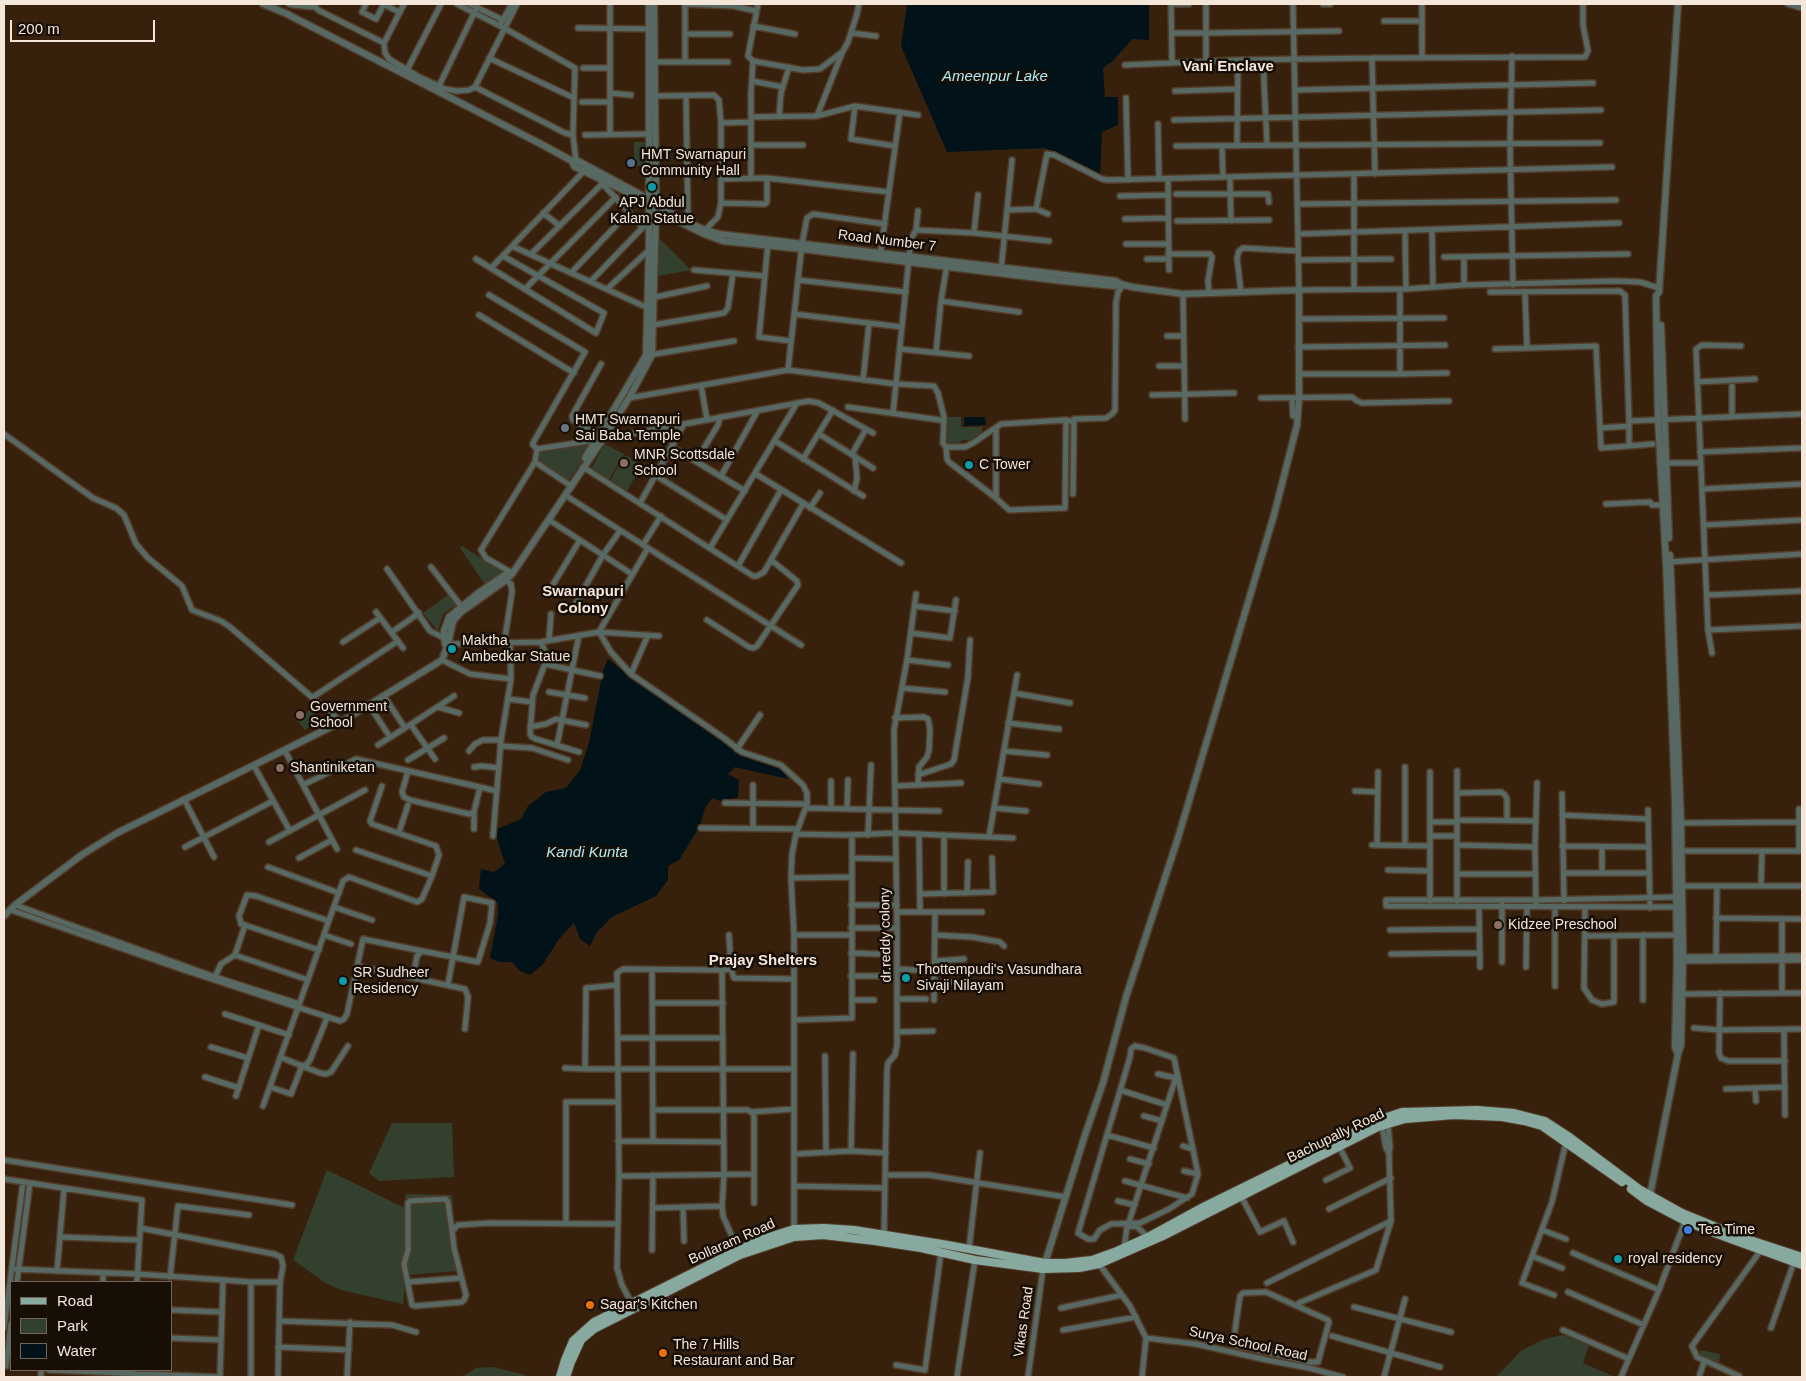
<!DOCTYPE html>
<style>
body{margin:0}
#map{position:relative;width:1806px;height:1381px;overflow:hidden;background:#37210d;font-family:Helvetica,sans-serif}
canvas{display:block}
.frame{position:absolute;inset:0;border:5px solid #f5e6da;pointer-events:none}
.legend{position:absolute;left:10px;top:1281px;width:162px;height:90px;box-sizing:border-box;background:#170e06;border:1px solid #70645b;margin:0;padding:6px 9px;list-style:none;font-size:15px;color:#f5e6da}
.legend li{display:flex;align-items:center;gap:10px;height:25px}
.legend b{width:25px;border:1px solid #70645b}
.scale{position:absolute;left:10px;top:20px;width:145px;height:22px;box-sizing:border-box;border:2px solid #f5e6da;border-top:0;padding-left:6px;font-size:15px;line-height:18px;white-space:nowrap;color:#f5e6da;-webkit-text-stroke:4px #170e06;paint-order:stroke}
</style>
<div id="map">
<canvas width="1806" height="1381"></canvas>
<div class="frame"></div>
<ul class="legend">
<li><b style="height:6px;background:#88a99f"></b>Road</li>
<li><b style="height:14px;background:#33402d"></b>Park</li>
<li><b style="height:14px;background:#011318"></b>Water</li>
</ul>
<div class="scale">200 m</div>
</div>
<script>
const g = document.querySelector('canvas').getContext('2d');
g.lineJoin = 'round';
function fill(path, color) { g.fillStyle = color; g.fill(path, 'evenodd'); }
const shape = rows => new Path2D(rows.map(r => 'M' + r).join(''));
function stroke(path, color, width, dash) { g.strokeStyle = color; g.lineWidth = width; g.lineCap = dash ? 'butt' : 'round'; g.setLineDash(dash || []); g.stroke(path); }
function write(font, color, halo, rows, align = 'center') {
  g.font = font + ' Helvetica,sans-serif'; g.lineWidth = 5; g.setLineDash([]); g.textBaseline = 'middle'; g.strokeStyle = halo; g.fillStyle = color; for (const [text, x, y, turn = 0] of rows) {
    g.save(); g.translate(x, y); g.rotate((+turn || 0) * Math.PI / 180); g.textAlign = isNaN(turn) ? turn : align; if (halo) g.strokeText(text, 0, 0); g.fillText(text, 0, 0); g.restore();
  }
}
const green = shape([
 [634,142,644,142,644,166,634,166],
 [659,238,691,270,659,276],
 [947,417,961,417,961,427,982,427,982,433,972,441,963,440,957,444,948,445,946,442],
 [595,443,569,480,540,462,540,451],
 [605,444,624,454,609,480,591,469],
 [625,455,642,465,627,491,610,481],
 [462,546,505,573,486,586,460,548],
 [449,594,456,605,443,614,438,631,423,613],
 [311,709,319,719,305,730,297,720],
 [392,1123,452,1123,454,1177,379,1181,369,1173],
 [327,1170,403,1207,406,1194,452,1195,457,1271,406,1275,403,1304,341,1290,324,1282,293,1260],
 [1562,1335,1589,1345,1583,1363,1615,1377,1496,1377,1521,1351,1542,1340],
 [1700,1350,1720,1354,1719,1364,1699,1357],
 [493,1367,525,1375,525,1377,462,1377,476,1368]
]);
const water = shape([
 [907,4,1149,4,1149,40,1132,39,1113,61,1103,68,1105,97,1118,97,1118,125,1102,132,1100,175,1045,148,947,152,901,46],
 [964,417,985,417,986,425,964,426],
 [608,659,642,686,682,713,723,738,739,755,781,766,788,779,735,767,728,774,739,780,738,797,723,802,712,798,705,808,700,826,679,860,668,866,668,880,656,896,612,917,597,932,590,946,580,939,574,923,559,939,543,964,530,975,520,971,512,962,499,962,490,958,498,915,498,903,479,889,481,869,494,872,505,864,497,839,497,829,521,819,528,806,546,792,566,788,580,770,589,743,603,671]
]);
const minor = shape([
 [289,4,292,5,314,7],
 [313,4,318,10,384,43],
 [366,4,362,12,376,19,384,4],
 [383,4,399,12],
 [404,4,384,43,385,53,389,59,419,77,445,89,457,91,469,90,475,87,517,4],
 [457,4,504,28,575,68,573,135,576,161],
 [470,4,503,20],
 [685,4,734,6,756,11],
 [1171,4,1172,63],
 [1171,4,1189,4],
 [1206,4,1206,33,1339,31],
 [1293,4,1299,290,1406,289,1464,285,1616,281,1640,282,1659,288],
 [1323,4,1330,4],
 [1422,4,1422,57],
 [1788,4,1802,8],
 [1384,21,1422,21],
 [501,23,512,4],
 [753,26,795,34],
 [578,28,652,29],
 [851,33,876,36],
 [1172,33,1206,33,1206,62],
 [685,34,730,34],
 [1512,56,1510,143,1513,285],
 [489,58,574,98],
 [1372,58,1375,174],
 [1263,60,1267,145],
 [753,61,803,70,820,69,841,53],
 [655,62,728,62],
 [685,62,685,4],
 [1125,65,1238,60,1372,58,1585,57,1588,51,1583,25,1583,4],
 [583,68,610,68],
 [407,70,441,4],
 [752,81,783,87],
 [439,86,477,7],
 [475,87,565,133,573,135],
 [1296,90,1593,83],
 [1175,91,1237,89],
 [610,93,631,95],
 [653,96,714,95,719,100,721,123,721,203,718,217,704,231],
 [686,96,688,221,687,225],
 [1126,98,1128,180],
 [582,102,610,102],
 [855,106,851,139,895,146],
 [817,116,842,53,848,42,857,14,859,4],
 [751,117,817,116,855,106,918,115],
 [779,117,781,93,789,67],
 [1174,120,1601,110],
 [721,123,751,122],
 [1158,124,1159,179],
 [610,134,610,4],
 [585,135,649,134],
 [751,145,803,145],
 [1176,146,1600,143],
 [1222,146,1223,177],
 [1237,146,1238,60],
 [1230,177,1231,221],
 [751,178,751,93,753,61,748,56,758,4],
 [721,179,767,178,889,192],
 [1168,179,1169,270],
 [601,182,643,228],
 [1176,194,1268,194,1269,202],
 [1120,196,1168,195],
 [721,203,765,204,767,202,767,178],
 [1298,204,1616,200],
 [1036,209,1048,214],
 [1008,210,1036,209,1047,154,1054,155,1102,179,1108,180,1612,167],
 [543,213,560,226],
 [1125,219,1168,218],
 [1177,221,1269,220],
 [916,230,918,211],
 [1432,230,1433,287],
 [1405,231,1406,289],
 [974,233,978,195],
 [1298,234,1619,223],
 [768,243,759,337,791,341],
 [1126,244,1168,244],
 [512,246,648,308],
 [531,254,602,184],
 [1168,254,1210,254,1212,257,1208,281,1209,293],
 [880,256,900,112],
 [1444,257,1628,254],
 [476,259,596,333,604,313,503,256],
 [1147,259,1169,259],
 [1298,260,1391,259],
 [491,268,584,171],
 [694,270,765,276],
 [1001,270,1012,160],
 [571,273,629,212],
 [798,280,906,292],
 [591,281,648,222],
 [1464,285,1464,257],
 [525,289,616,197],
 [607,289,649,250],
 [1354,289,1354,175],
 [1241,292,1237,258,1239,251,1243,248,1298,251],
 [1490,292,1620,291,1625,295,1629,421],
 [1525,292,1527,347],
 [1183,294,1185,419],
 [489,295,585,352,533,443,533,445,537,449,603,439,809,401,819,403,873,433],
 [651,298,707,286],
 [941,301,1019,312],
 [794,314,902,327],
 [479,315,574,373],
 [1299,319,1444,318],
 [653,325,724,313,728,308,733,273],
 [1167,336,1183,336],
 [1298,347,1445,345],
 [900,349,969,356],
 [1495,349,1596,346,1601,448,1629,446,1629,426],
 [936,352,941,301,947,264],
 [649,355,734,341],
 [1159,366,1184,366],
 [788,370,802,244,807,218,813,214,885,224],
 [1299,374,1400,374,1400,289],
 [1400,374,1447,373],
 [863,380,869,324],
 [1697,382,1755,379],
 [701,385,707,420],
 [1152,395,1234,393],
 [629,398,788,370,896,384,934,386,938,393,944,417,943,443,946,447,965,447,973,443,1001,424,1066,420,1074,422],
 [1261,398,1352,397,1357,401,1362,403,1449,401],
 [1292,398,1293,416],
 [848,407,940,420],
 [893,413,911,239,916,230,974,233,1049,241],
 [1732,417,1732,386],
 [1600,428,1629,426,1629,421,1802,414],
 [996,429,996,498,1009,510,1065,508,1066,420],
 [4,434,93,498,116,508,124,515,136,544,148,558,182,586,192,610,221,621,230,627,341,722],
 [819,434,873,468],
 [599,436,573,420,572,416,601,364],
 [775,441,863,496],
 [1629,446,1653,444],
 [672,447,745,491],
 [946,447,947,459,949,462,996,498],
 [1700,452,1802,448],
 [852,454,866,429],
 [803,459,833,410],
 [696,461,718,425,720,417],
 [535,462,568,484],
 [1663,463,1700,463],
 [583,467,753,576,757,576,764,572,803,504],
 [756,474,901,563],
 [655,475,727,520],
 [721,476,758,410],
 [1702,489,1802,484],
 [854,491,857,478,855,456],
 [1073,494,1074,419,1106,418,1112,414,1115,410,1116,302,1118,292,1123,285],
 [640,503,684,424],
 [1606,504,1650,502,1652,505,1663,505],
 [810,508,820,493],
 [549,520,632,574],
 [1704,525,1802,520],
 [643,545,661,516],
 [648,548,801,645],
 [710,548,797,403],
 [1667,562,1802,554],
 [738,566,781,490],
 [431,567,461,606],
 [387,569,430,631,444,638],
 [512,573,486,558,481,550,535,462,537,449],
 [552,586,580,540],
 [1707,595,1802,591],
 [576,603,603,555,620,531],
 [915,606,955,611],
 [376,612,403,648],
 [707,620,749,647,754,648,757,646,798,585,797,581,771,560],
 [1708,630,1802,626],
 [392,632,419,613],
 [599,632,611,652,631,674,724,738,742,752,781,765,803,785,807,793,807,804,796,834,792,854,791,878,794,935,794,1229],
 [599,632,659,636],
 [911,633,950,638,956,600],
 [549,640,551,614],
 [343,642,380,618],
 [541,642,546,654,545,664,533,695,530,734,532,737,536,739,579,752],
 [448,644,541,642,599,632,648,548,565,495],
 [504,644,512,592,511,584,506,580],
 [1712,653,1708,630,1696,349,1702,345,1741,346],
 [442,660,470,674,511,679],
 [907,660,948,665],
 [545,664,600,676],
 [631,674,648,635],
 [902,688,945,692],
 [549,692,585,698],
 [1014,693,1070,703],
 [384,696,405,728,454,696],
 [313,697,398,641],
 [508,699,532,702],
 [369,705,390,737],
 [438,707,459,713],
 [895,718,924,717,928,719,930,729,929,750,927,757,919,767,918,785,895,786],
 [1008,723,1059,729],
 [411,725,435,759],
 [530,727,546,724,556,719,586,725],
 [378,745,405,728],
 [557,745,579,635],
 [501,746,532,748,568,760],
 [737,749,760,715],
 [285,751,337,849],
 [469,751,475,744,483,740,501,740],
 [1004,751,1047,755],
 [408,760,444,738],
 [254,766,290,831],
 [474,767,482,766,499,768],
 [1405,767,1405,846],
 [408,771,402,792,404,797,410,800,469,814,474,812,480,787],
 [918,775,951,764,954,760,968,677,970,640],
 [999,779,1039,784],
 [831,781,831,808],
 [303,785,356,759,497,791],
 [918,785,961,783],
 [1355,791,1378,792],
 [1457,793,1501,792,1505,795,1507,799,1507,819],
 [1562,794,1564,901],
 [184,799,214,857],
 [725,803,807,804],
 [806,808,939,811],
 [994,808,1026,811],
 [847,809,848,780],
 [1799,809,1799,851],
 [1648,810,1650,908],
 [1562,815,1648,819],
 [1457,820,1536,821],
 [1430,822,1457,822],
 [1678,823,1799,822],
 [701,828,798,829],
 [753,828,753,785],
 [474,829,474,813],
 [399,832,408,805],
 [796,834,846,835,895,833,989,837,1017,675],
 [919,834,920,912],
 [868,835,871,765],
 [944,835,944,894],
 [493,836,501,740,511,679,510,644],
 [1430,836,1457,836],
 [989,837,1013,838],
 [269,842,365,790],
 [1372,845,1430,846],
 [1377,845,1378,772],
 [1457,845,1535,847],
 [1562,846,1648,847],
 [185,847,273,801],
 [356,850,432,876],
 [1678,851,1802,851],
 [299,858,332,840],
 [852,858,896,859],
 [268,867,339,893],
 [1388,870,1430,871],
 [1564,873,1649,873],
 [1602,873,1602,847],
 [1457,874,1535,874],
 [791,878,851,877],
 [1680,886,1802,886],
 [1761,886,1762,851],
 [967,893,968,862],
 [920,894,993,892,992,858],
 [1430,901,1430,772],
 [1457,901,1457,771],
 [1536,904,1535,847,1537,783],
 [15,905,215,977,299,1004],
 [851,905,897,905],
 [334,907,372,920],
 [1479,907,1480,967],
 [1585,907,1584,988,1592,1000,1602,1004,1614,1002,1614,936],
 [1678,907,1386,906,1386,900,1536,900,1679,897],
 [11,910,184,970,340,1021,344,1019,347,1014,363,939,422,951],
 [897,912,982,912],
 [1716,918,1802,919],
 [1782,919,1782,993],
 [245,925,241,924,239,916,247,895,256,896,329,921],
 [851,928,897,928],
 [1390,930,1479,929],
 [324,935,351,944],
 [729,935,731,969,734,978,793,979],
 [794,935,851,935],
 [935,935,972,937,1000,942,1004,946],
 [1585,936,1677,935],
 [851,953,878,954],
 [1391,954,1480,953],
 [235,955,308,980],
 [1680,957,1802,956],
 [1716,958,1717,886],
 [935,961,964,959],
 [1680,961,1802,960],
 [1502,962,1502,905],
 [357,966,465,989,468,997,465,1029],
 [1526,967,1527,907],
 [731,969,722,970,724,1174,722,1206,723,1216,738,1250],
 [897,969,935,971],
 [652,970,653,1141],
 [851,976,880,976],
 [215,977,221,964,235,955,245,925,319,950],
 [413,977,417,956,422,951,453,957,478,962,490,923,492,903,464,897,453,957,448,984],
 [935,983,958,982],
 [617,985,586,988,585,1069,794,1069],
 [1555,986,1555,906],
 [1720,993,1719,1053,1721,1058,1728,1061,1785,1061],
 [1678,994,1802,993],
 [897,999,926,999],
 [852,1000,874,1000],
 [934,1000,935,912],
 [1643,1000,1643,935],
 [653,1003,723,1003],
 [225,1014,289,1035],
 [794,1020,852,1018,852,835],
 [1694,1028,1720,1030,1802,1029],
 [1784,1030,1785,1115],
 [897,1032,933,1031],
 [618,1038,723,1038],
 [1135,1046,1145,1048,1174,1058,1198,1174,1192,1194,1169,1209,1140,1223,1111,1224,1100,1230,1094,1239,1088,1239,1078,1233,1130,1057,1131,1049,1135,1046],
 [211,1047,248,1058],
 [825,1056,826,1152],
 [280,1057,302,1066,307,1064,310,1060,327,1018],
 [565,1068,585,1069],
 [1158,1074,1176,1078],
 [205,1077,239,1088],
 [270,1087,291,1094,302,1066,320,1073,326,1074,331,1072,348,1046],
 [1755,1088,1756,1101],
 [1726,1089,1785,1087],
 [1120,1090,1167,1105],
 [236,1096,259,1025],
 [263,1106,343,881,349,877,417,902,422,899,432,876,439,855,436,846,372,824,370,821,382,786],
 [653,1110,748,1110,751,1112,754,1115,754,1203],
 [751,1112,794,1109],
 [1144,1116,1162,1121],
 [1382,1126,1386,1148,1389,1153,1390,1147,1388,1124],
 [1107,1135,1154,1148],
 [618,1141,723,1142],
 [1183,1146,1193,1149],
 [851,1151,853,1054],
 [795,1154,851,1151,886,1153],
 [1130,1159,1149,1164],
 [4,1160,292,1205],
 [1184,1171,1198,1174],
 [886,1175,929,1175,1066,1197],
 [619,1176,754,1174],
 [4,1179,142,1200,137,1282],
 [1326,1180,1350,1168,1339,1146],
 [1125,1181,1187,1198],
 [795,1186,885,1188],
 [1241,1196,1260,1232,1284,1221,1293,1242],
 [1118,1201,1135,1205],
 [683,1207,684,1241],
 [653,1208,722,1206],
 [1329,1209,1391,1178],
 [566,1224,566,1102,618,1102],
 [1128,1225,1177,1074],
 [140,1228,274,1254,281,1257,283,1266,280,1282,278,1377],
 [1542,1230,1566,1239],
 [452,1231,454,1248,466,1295,464,1300,462,1302,415,1306,412,1305,404,1264,408,1250,408,1203,410,1201,446,1199,448,1203,452,1231,458,1225,490,1223,618,1224],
 [884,1235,887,1070,888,1063,895,1055,897,1045,897,928,894,730,907,660,916,594],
 [60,1237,139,1240],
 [1124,1248,1127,1227,1136,1226,1148,1237],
 [969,1249,980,1153],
 [652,1250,653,1175],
 [1573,1253,1659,1290],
 [1532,1256,1562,1268],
 [1099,1264,1130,1306,1146,1338],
 [12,1269,138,1274,251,1282,280,1282],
 [57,1271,64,1189],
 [170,1277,178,1206,249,1215],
 [17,1282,30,1183],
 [103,1282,103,1273],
 [251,1282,251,1377],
 [409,1282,461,1278],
 [1267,1283,1391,1221],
 [1266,1292,1328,1320,1329,1322,1318,1362,1309,1362,1233,1344,1240,1296,1243,1293,1266,1292],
 [1568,1292,1644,1325],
 [1554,1295,1522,1283,1552,1202,1566,1142],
 [631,1302,622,1285,617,1268,619,1176,617,973,623,969,722,970],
 [1299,1303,1376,1270,1391,1221,1389,1153],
 [1354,1307,1451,1332],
 [1061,1308,1122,1295],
 [171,1310,222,1312],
 [279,1321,392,1325,416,1332],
 [4,1328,23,1182],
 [1771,1328,1794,1262],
 [1063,1330,1136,1317],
 [1563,1330,1629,1359],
 [1332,1336,1440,1367],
 [171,1338,221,1340],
 [1146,1338,1196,1344,1267,1360,1309,1368,1343,1377],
 [278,1347,349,1350],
 [896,1365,925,1370,941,1252],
 [6,1366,11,1324],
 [49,1370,217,1377],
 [1739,1376,1697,1357,1692,1346,1761,1250],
 [41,1377,41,1370],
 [132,1377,133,1370],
 [220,1377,223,1281],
 [347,1377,350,1322],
 [957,1377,975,1260],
 [1028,1377,1043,1269],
 [1142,1377,1146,1338],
 [1384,1377,1405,1299],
 [1621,1377,1659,1290,1685,1221],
 [1699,1377,1704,1362]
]);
const tertiary = shape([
 [263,4,285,13,539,143,574,162],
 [1661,325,1669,538],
 [585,458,646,355,649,250,649,4],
 [445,644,444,631,449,617,477,594,509,572],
 [4,916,15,905,83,854,117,833,341,722,442,660,448,644,453,621,461,612,506,580,512,574,603,439,629,398,652,355,656,209,654,4],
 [1678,1054,1675,1047,1677,961,1675,799,1666,562,1658,419,1656,296,1659,292,1678,4],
 [1650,1195,1678,1054,1681,1045,1683,957,1681,823,1670,555],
 [1045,1263,1085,1135,1103,1083,1126,997,1178,838,1274,515,1297,425,1299,398,1299,290,1183,294,1132,287,1121,284,1116,281,719,234,704,230,655,205,643,196,578,161,574,162,573,164,575,167,621,189,672,218,704,234,723,241,802,249,1063,281,1115,286,1121,284]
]);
const primary = shape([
 [1631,1189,1647,1201,1685,1221,1717,1234,1802,1265],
 [560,1377,565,1360,573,1341,594,1322,738,1250,766,1238,794,1229,824,1228,854,1230,942,1244,1045,1263,1065,1263,1092,1260,1117,1251,1148,1237,1205,1206,1327,1146,1375,1121,1402,1112,1477,1110,1514,1113,1545,1121,1568,1136,1639,1189,1682,1213,1738,1236,1802,1257],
 [566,1377,571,1362,581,1340,594,1329,740,1255,794,1237,823,1235,875,1241,921,1248,975,1260,1043,1269,1079,1268,1099,1264,1165,1235,1378,1127,1405,1119,1454,1115,1502,1117,1524,1121,1542,1126,1622,1182]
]);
const markers = [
 [631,163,5,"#5c6f8a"],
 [652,187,5,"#0f9aa8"],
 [565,428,5,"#6b7280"],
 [624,463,5,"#8d6e63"],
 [969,465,5,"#0f9aa8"],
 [452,649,5,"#0f9aa8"],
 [300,715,5,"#8d6e63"],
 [280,768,5,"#8d6e63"],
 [1498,925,5,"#8d6e63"],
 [906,978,5,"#0f9aa8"],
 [343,981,5,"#0f9aa8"],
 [1688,1230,5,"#3f7fe0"],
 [1618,1259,5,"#0f9aa8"],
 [590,1305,5,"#e8710a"],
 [663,1353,5,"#e8710a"]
];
const poiNames = [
 ["HMT Swarnapuri",641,155],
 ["Community Hall",641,171],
 ["APJ Abdul",652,203,"center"],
 ["Kalam Statue",652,219,"center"],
 ["HMT Swarnapuri",575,420],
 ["Sai Baba Temple",575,436],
 ["MNR Scottsdale",634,455],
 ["School",634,471],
 ["C Tower",979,465],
 ["Maktha",462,641],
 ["Ambedkar Statue",462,657],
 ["Government",310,707],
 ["School",310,723],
 ["Shantiniketan",290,768],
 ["Kidzee Preschool",1508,925],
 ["Thottempudi's Vasundhara",916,970],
 ["Sivaji Nilayam",916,986],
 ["SR Sudheer",353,973],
 ["Residency",353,989],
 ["Tea Time",1698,1230],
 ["royal residency",1628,1259],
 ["Sagar's Kitchen",600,1305],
 ["The 7 Hills",673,1345],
 ["Restaurant and Bar",673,1361]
];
const streetNames = [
 ["Road Number 7",887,241,7],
 ["dr.reddy colony",886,935,-91],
 ["Bachupally Road",1336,1136,-26],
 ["Bollaram Road",732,1242,-24],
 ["Vikas Road",1024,1322,-82],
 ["Surya School Road",1248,1344,12]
];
const neighbourhoodNames = [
 ["Vani Enclave",1228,67],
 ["Swarnapuri",583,592],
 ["Colony",583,609],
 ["Prajay Shelters",763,961]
];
const waterNames = [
 ["Ameenpur Lake",995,77],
 ["Kandi Kunta",587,853]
];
fill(green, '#33402d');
fill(water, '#011318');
stroke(minor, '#523d2a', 8);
stroke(tertiary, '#523d2a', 9);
stroke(primary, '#523d2a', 10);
stroke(minor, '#586863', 5);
stroke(tertiary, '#586863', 6);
stroke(primary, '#88a99f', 8);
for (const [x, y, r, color] of markers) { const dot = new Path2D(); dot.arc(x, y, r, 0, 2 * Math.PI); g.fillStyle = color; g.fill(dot); stroke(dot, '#170e06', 2); }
write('14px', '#f5e6da', '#170e06', poiNames, 'left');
write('14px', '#f5e6da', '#170e06', streetNames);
write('bold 15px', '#f5e6da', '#170e06', neighbourhoodNames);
write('italic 15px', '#afeaf9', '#170e06', waterNames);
</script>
